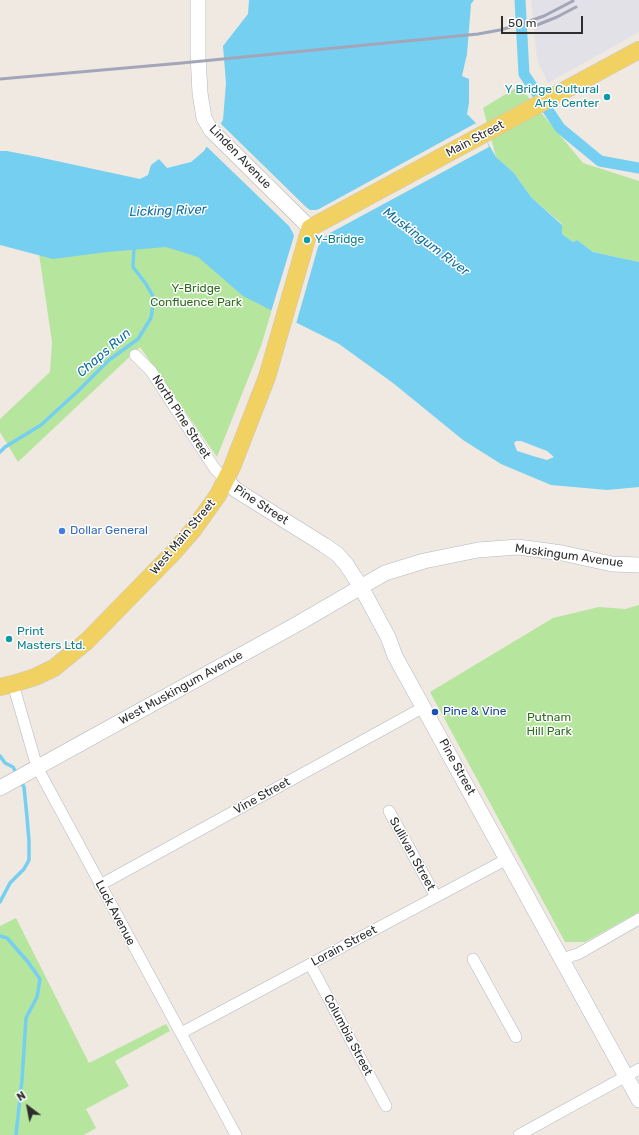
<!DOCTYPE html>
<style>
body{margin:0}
#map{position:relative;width:639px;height:1135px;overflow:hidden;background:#efe9e1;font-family:Rubik,sans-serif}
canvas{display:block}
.north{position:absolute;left:8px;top:1087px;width:40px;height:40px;-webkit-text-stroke:3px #fff;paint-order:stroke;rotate:328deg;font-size:11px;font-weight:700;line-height:16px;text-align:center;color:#2e2e2e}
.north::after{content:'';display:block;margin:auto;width:14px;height:18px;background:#2e2e2e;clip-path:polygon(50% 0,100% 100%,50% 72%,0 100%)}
.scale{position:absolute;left:501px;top:16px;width:82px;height:18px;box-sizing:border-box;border:2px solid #2e2e2e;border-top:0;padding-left:5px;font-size:12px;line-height:14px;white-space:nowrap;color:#2e2e2e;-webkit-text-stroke:3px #fff;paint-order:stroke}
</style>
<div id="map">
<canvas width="639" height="1135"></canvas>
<div class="north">N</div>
<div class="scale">50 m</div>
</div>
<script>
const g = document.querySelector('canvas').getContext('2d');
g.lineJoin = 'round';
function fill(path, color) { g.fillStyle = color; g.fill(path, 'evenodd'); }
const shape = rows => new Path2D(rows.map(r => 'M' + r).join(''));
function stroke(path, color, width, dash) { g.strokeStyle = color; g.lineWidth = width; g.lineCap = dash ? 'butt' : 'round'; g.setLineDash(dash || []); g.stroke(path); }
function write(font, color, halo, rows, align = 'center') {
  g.font = font + ' Rubik,sans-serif'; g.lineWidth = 3; g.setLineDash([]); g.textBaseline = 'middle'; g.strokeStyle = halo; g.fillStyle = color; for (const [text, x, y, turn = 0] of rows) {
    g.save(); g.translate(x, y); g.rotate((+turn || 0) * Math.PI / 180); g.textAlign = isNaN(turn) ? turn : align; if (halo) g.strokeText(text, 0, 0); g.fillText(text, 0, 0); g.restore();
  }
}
const industrial = shape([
 [531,0,639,0,639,32,548,83,537,60]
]);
const green = shape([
 [519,86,583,163,639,181,639,262,593,252,577,240,573,242,562,234,562,224,531,197,514,173,496,157,483,108],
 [31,199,294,236,261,346,217,457,140,347,18,462,0,432,0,419,50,372,52,342],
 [639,605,639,912,585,942,565,942,430,692,553,618,599,607,625,609],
 [16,918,89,1063,166,1024,170,1031,115,1061,129,1086,86,1109,96,1128,84,1135,0,1135,0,926]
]);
const water = shape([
 [249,0,474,0,471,4,467,54,462,76,469,79,469,103,467,114,476,123,496,157,514,173,531,197,562,225,562,234,573,242,577,240,593,252,639,262,639,487,607,490,551,485,501,464,463,440,393,383,339,344,243,296,198,257,166,247,107,252,53,259,0,245,0,151,7,151,38,157,140,179,148,175,151,165,159,159,167,168,191,162,204,151,223,120,226,83,223,46,248,14],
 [516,441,521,441,547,451,554,457,547,460,533,456,517,451,514,443]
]);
const pier = shape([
 [219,122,306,207,310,210,316,210,319,209,476,123,484,134,489,147,330,233,323,238,318,247,296,324,271,312,294,236,293,233,289,226,205,145]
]);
const stream = shape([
 [0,452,5,447,41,425,77,392,109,360,138,339,151,318,154,298,146,284,133,267,134,247],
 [0,756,5,763,13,767,17,774],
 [0,902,10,883,24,869,29,860,29,841,27,817,24,787,21,782],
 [0,936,7,938,28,962,40,979,37,997,26,1018,22,1080,16,1135]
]);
const canal = shape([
 [520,0,524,74,560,128,600,161,639,168]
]);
const street = shape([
 [135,355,151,371,215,469,226,480],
 [13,684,37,767,236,1135],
 [389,811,436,897],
 [100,885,424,707],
 [473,959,516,1037],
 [563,961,571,956,578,954,639,919],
 [310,964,386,1106],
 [181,1033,507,859],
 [519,1135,639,1069]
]);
const secondary = shape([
 [198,0,198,55,200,93,204,118,211,130,310,228],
 [226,480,236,490,324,545,337,554,346,564,361,587,388,637,395,656,639,1100],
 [0,788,299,623,385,573,424,561,478,550,518,547,562,553,612,564,639,565]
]);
const primary = shape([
 [0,687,13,684,35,677,54,668,87,641,173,553,193,530,218,495,232,467,267,377,310,228,639,50]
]);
const rail = shape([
 [537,25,557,17,576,7],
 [0,79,182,63,478,34,500,30,521,24,544,16,573,1]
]);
const markers = [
 [607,97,4,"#0f9aa8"],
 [307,240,4,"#0f9aa8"],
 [62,531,4,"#3f7fe0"],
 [9,639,4,"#0f9aa8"],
 [435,712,4,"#1a4fb4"]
];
const cultureNames = [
 ["Y Bridge Cultural",599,90,"right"],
 ["Arts Center",599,104,"right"],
 ["Y-Bridge",315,240],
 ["Print",17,632],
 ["Masters Ltd.",17,646]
];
const streetNames = [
 ["Main Street",475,139,-28],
 ["Linden Avenue",240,157,46],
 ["North Pine Street",181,417,57],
 ["Pine Street",261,505,33],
 ["West Main Street",183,537,-50],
 ["Muskingum Avenue",569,556,8],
 ["West Muskingum Avenue",181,688,-29],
 ["Pine Street",457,767,61],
 ["Vine Street",262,796,-29],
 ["Sullivan Street",412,854,61],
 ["Luck Avenue",115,913,62],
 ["Lorain Street",344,946,-28],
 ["Columbia Street",348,1035,62]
];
const parkNames = [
 ["Y-Bridge",196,289],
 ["Confluence Park",196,303],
 ["Putnam",549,718],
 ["Hill Park",549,732]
];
const shopNames = [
 ["Dollar General",70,531]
];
const transitNames = [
 ["Pine & Vine",443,712]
];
const waterNames = [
 ["Licking River",168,211,-2],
 ["Muskingum River",426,242,37],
 ["Chaps Run",104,353,-41]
];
fill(industrial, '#e3e1e8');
fill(green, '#b6e59e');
fill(water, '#75cff0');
fill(pier, '#efe9e1');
stroke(stream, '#75cff0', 3.5);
stroke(canal, '#75cff0', 11);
stroke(street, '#b4b7c1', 12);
stroke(secondary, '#b4b7c1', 16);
stroke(primary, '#c9c9c9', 18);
stroke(street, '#fff', 11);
stroke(secondary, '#fff', 15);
stroke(primary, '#f2d163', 17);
stroke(rail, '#a3a6b8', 3);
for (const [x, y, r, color] of markers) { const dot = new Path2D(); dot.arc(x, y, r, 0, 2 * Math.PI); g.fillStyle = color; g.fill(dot); stroke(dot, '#fff', 1.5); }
write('12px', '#0d838f', '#fff', cultureNames, 'left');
write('12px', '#2e2e2e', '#fff', streetNames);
write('12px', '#2c6e1b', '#fff', parkNames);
write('12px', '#366cbe', '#fff', shopNames, 'left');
write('12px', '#164399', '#fff', transitNames, 'left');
write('italic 13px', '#0d6fa3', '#fff', waterNames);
</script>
